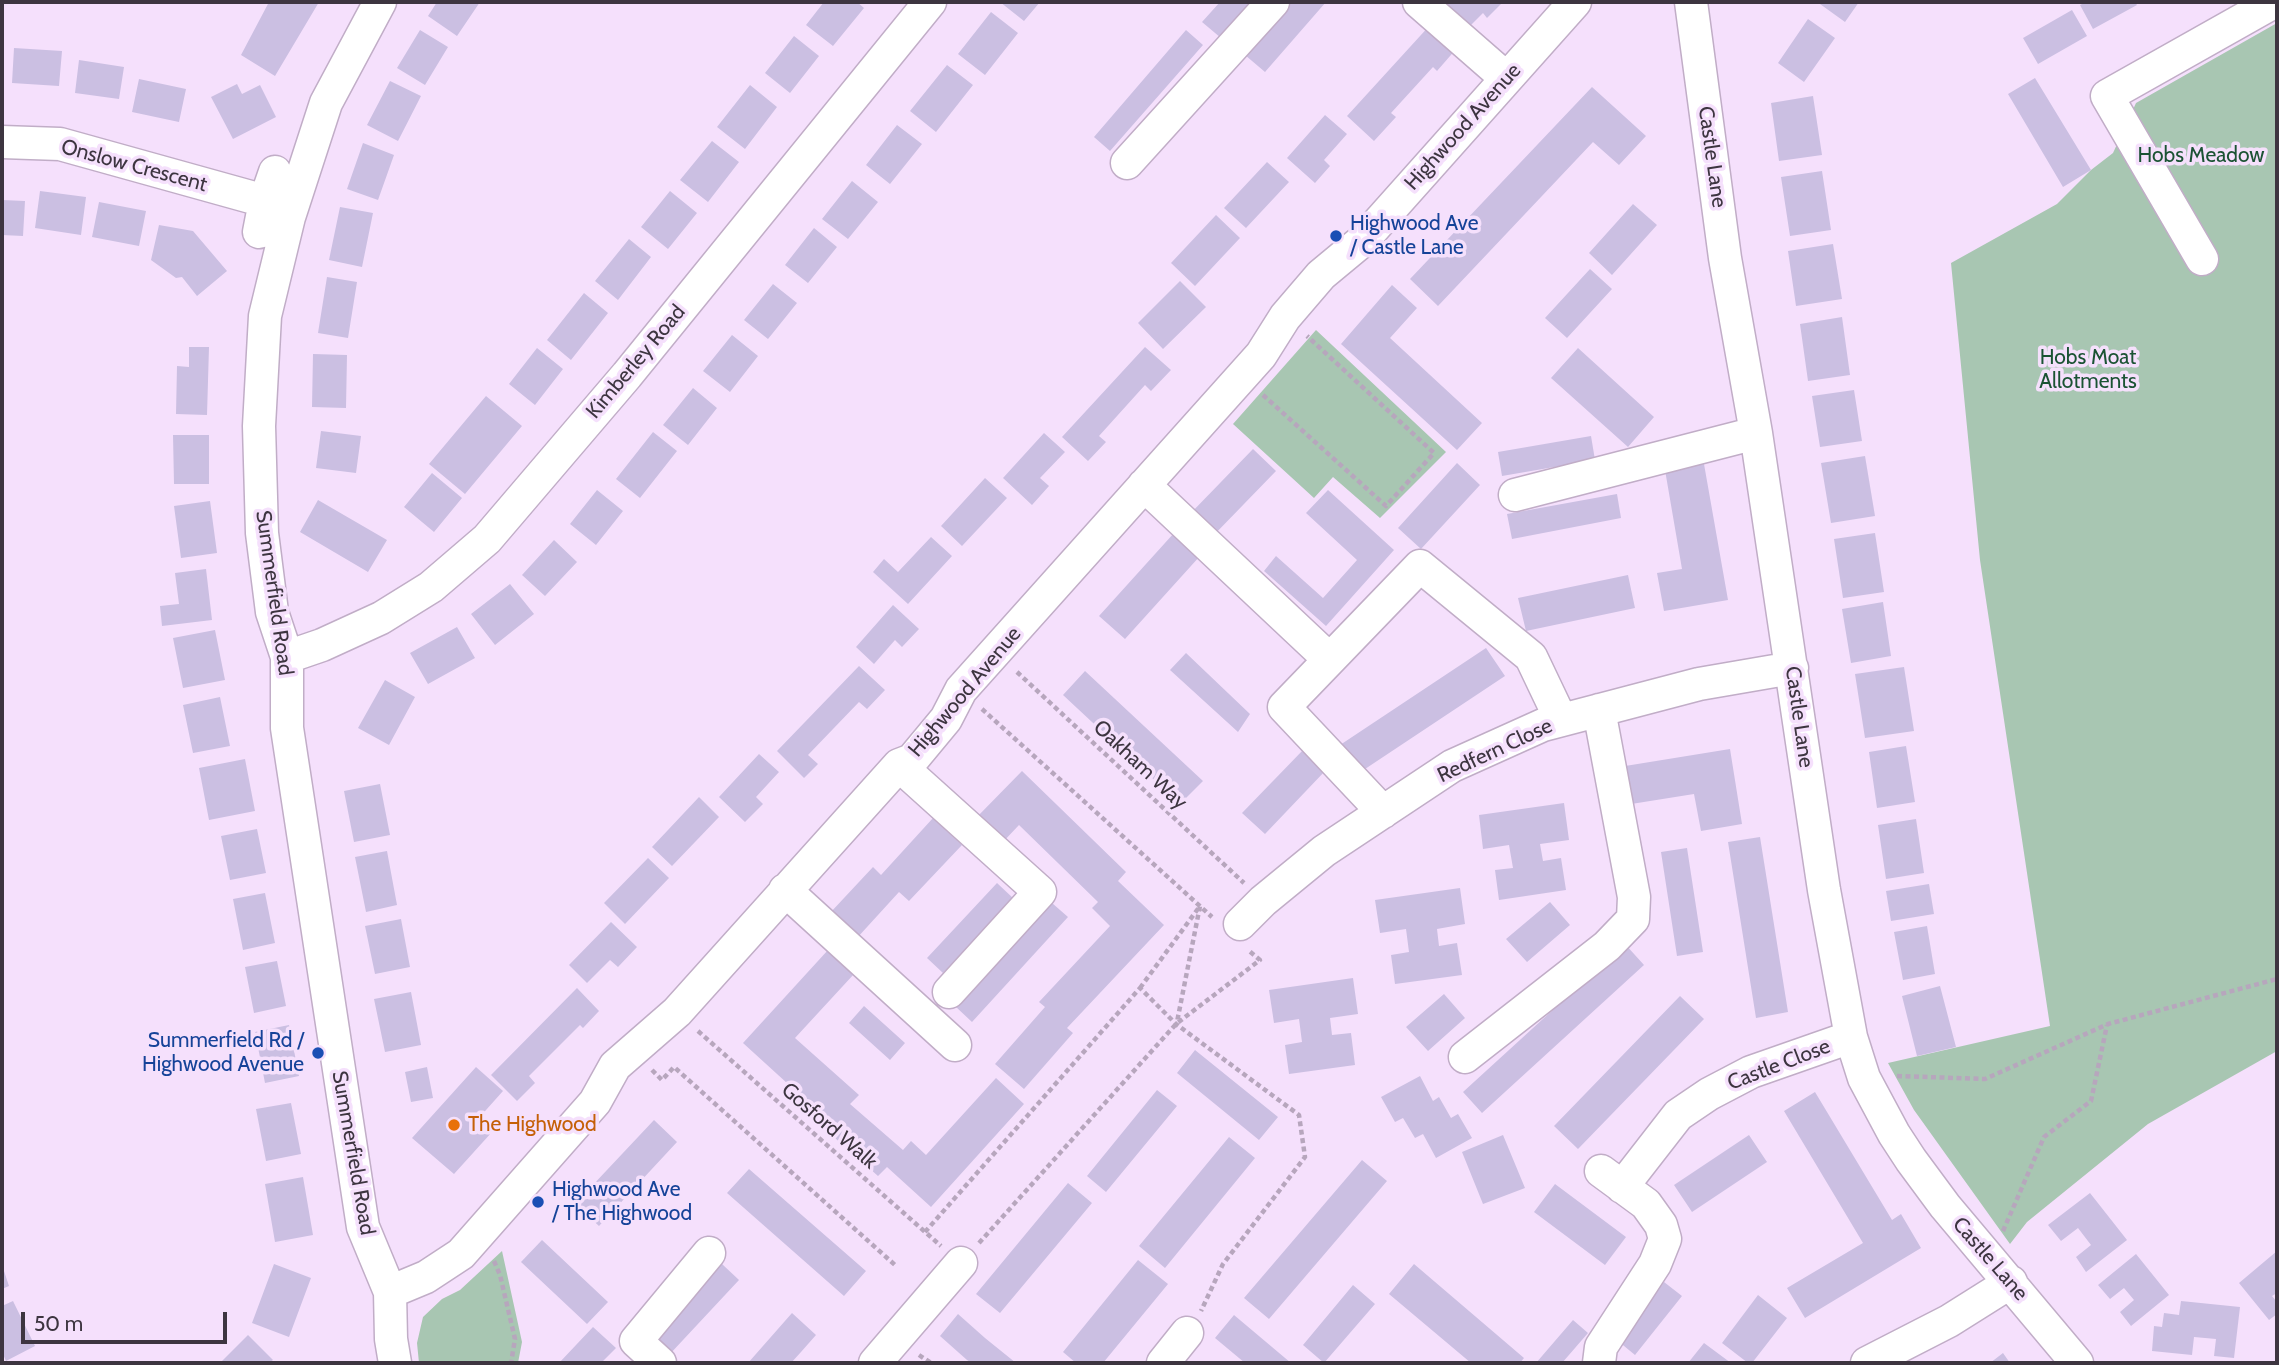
<!DOCTYPE html>
<style>
body{margin:0}
#map{position:relative;width:2279px;height:1365px;overflow:hidden;background:#f5e0fc;font-family:Cabin,sans-serif}
canvas{display:block}
.frame{position:absolute;inset:0;border:4px solid #3d3540;pointer-events:none}
.scale{position:absolute;left:21px;top:1312px;width:206px;height:32px;box-sizing:border-box;border:4px solid #3d3540;border-top:0;padding-left:9px;font-size:21px;line-height:24px;white-space:nowrap;color:#3d3540;-webkit-text-stroke:5px #f5e0fc;paint-order:stroke}
</style>
<div id="map">
<canvas width="2279" height="1365"></canvas>
<div class="frame"></div>
<div class="scale">50 m</div>
</div>
<script>
const g = document.querySelector('canvas').getContext('2d');
g.lineJoin = 'round';
function fill(path, color) { g.fillStyle = color; g.fill(path, 'evenodd'); }
const shape = rows => new Path2D(rows.map(r => 'M' + r).join(''));
function stroke(path, color, width, dash) { g.strokeStyle = color; g.lineWidth = width; g.lineCap = dash ? 'butt' : 'round'; g.setLineDash(dash || []); g.stroke(path); }
function write(font, color, halo, rows, align = 'center') {
  g.font = font + ' Cabin,sans-serif'; g.lineWidth = 7; g.setLineDash([]); g.textBaseline = 'middle'; g.strokeStyle = halo; g.fillStyle = color; for (const [text, x, y, turn = 0] of rows) {
    g.save(); g.translate(x, y); g.rotate((+turn || 0) * Math.PI / 180); g.textAlign = isNaN(turn) ? turn : align; if (halo) g.strokeText(text, 0, 0); g.fillText(text, 0, 0); g.restore();
  }
}
const green = shape([
 [2277,23,2277,1051,2148,1124,2027,1222,2010,1244,1914,1110,1888,1063,2050,1026,1980,560,1951,263,2057,204,2091,170,2113,153,2136,103],
 [1316,330,1446,452,1380,518,1333,477,1314,498,1233,424],
 [502,1251,522,1342,518,1363,419,1363,417,1343,423,1317,442,1299,460,1290]
]);
const building = shape([
 [269,2,319,2,275,76,241,55],
 [437,2,480,2,457,36,428,16],
 [824,2,857,2,864,8,833,46,806,25],
 [1000,2,1040,2,1024,21],
 [1220,2,1252,2,1221,38,1202,22],
 [1291,2,1326,2,1265,72,1245,55],
 [1450,2,1503,2,1487,18,1483,13,1466,30,1444,8],
 [1822,2,1859,2,1845,22,1820,4],
 [2086,2,2135,2,2137,5,2093,29,2080,5],
 [2072,10,2087,36,2038,64,2023,38],
 [991,12,1018,33,985,75,958,54],
 [1808,19,1835,38,1804,82,1778,63],
 [1431,24,1457,48,1437,71,1433,67,1391,113,1396,117,1374,141,1347,116],
 [420,30,448,47,425,85,397,68],
 [1186,30,1203,45,1110,151,1094,137],
 [794,36,819,56,790,93,765,73],
 [14,48,62,51,59,86,12,83],
 [79,60,124,67,119,99,75,93],
 [947,65,973,85,936,132,910,111],
 [2035,78,2091,170,2063,187,2008,94],
 [139,79,186,89,179,122,132,112],
 [390,81,421,96,398,141,367,125],
 [237,84,242,94,260,85,276,117,233,139,211,97],
 [750,85,777,107,745,149,717,127],
 [1592,87,1646,136,1619,165,1593,142,1438,306,1410,279],
 [1813,96,1822,155,1779,161,1771,103],
 [1325,115,1347,134,1324,160,1330,166,1315,183,1287,158],
 [897,125,922,144,890,184,866,165],
 [712,141,739,162,708,202,680,180],
 [363,143,394,155,378,200,347,189],
 [1267,162,1289,182,1246,228,1224,208],
 [1822,171,1831,230,1790,236,1781,177],
 [852,181,878,202,848,239,822,219],
 [40,191,86,197,81,235,35,228],
 [670,191,697,213,668,249,641,227],
 [2,200,25,201,23,236,2,235],
 [99,202,146,211,139,246,92,237],
 [1633,204,1657,225,1612,275,1589,253],
 [340,207,373,213,362,267,329,260],
 [1216,215,1240,238,1195,286,1171,263],
 [159,225,193,231,227,271,197,296,182,277,176,278,151,260],
 [814,228,837,247,808,283,785,265],
 [629,239,651,257,618,300,595,281],
 [1833,244,1842,299,1796,306,1788,251],
 [1590,269,1612,289,1567,338,1545,318],
 [327,277,357,282,348,338,318,333],
 [1180,281,1206,307,1163,349,1138,323],
 [773,284,797,303,768,339,744,320],
 [1392,285,1417,308,1390,338,1482,423,1457,450,1341,344],
 [584,293,608,313,571,360,547,340],
 [1842,317,1850,375,1808,381,1800,324],
 [732,335,758,356,730,392,703,371],
 [189,347,209,347,207,415,176,414,177,366,189,367],
 [1145,347,1171,370,1151,391,1145,385,1099,436,1106,442,1088,461,1062,437],
 [537,348,563,369,535,405,509,384],
 [1578,348,1654,417,1628,447,1551,378],
 [313,354,347,355,346,408,312,407],
 [693,388,717,408,688,445,663,425],
 [1854,390,1862,441,1820,447,1812,396],
 [486,396,522,426,465,494,429,464],
 [321,431,361,436,356,473,316,468],
 [653,432,677,451,640,498,616,479],
 [1044,433,1065,452,1040,478,1049,486,1032,505,1003,478],
 [173,435,209,435,209,484,174,484],
 [1591,436,1595,460,1502,476,1498,452],
 [1253,449,1276,471,1211,538,1188,516],
 [1865,456,1875,516,1831,523,1821,463],
 [1457,463,1480,485,1421,549,1398,528],
 [1704,464,1728,600,1664,611,1657,573,1682,569,1665,470],
 [432,473,462,498,434,532,404,507],
 [985,478,1007,498,962,546,941,526],
 [597,490,623,511,596,545,570,524],
 [1328,490,1394,550,1326,626,1264,571,1276,556,1323,598,1357,560,1306,513],
 [1617,494,1621,518,1512,539,1507,514],
 [318,500,387,540,368,572,300,532],
 [210,501,217,553,181,558,174,506],
 [1174,533,1200,556,1125,639,1099,616],
 [1875,533,1884,592,1843,598,1834,539],
 [931,537,952,556,908,604,873,572,884,559,898,572],
 [554,540,577,562,545,596,522,575],
 [206,569,212,620,162,626,160,606,179,604,175,573],
 [1628,575,1635,608,1526,631,1518,598],
 [510,584,534,614,495,645,471,614],
 [1883,602,1891,656,1851,663,1842,609],
 [893,605,919,629,902,647,895,640,874,664,856,647],
 [457,627,475,658,428,684,410,653],
 [215,630,225,680,183,688,173,638],
 [1486,648,1505,676,1356,775,1337,747],
 [1186,653,1250,714,1238,732,1170,670],
 [859,666,885,690,867,709,859,702,808,755,818,764,804,778,777,751],
 [1904,667,1914,731,1865,738,1855,674],
 [1085,671,1203,781,1180,804,1063,695],
 [385,680,415,697,389,745,358,728],
 [220,697,230,746,193,753,183,705],
 [1906,746,1915,802,1877,808,1869,752],
 [1304,749,1326,770,1265,834,1242,813],
 [1730,749,1742,824,1701,831,1694,794,1625,805,1619,767],
 [759,754,779,772,756,797,763,804,745,822,719,797],
 [245,759,255,811,209,820,199,768],
 [1022,771,1126,872,1118,881,1164,925,1067,1028,1073,1033,1024,1089,995,1064,1045,1007,1039,1002,1110,926,1092,908,1098,902,1019,825,1002,843,976,818],
 [380,784,390,835,354,842,344,791],
 [699,797,719,817,672,866,652,847],
 [1564,803,1569,840,1540,844,1543,861,1561,858,1566,890,1499,900,1495,870,1513,868,1509,845,1483,849,1479,815],
 [933,818,962,845,909,901,899,892,857,938,830,913,873,867,881,875],
 [1916,819,1924,873,1886,879,1878,825],
 [257,829,266,873,230,880,221,836],
 [1760,837,1788,1012,1756,1018,1728,842],
 [1687,848,1703,952,1677,956,1661,852],
 [387,851,397,905,366,912,355,857],
 [648,858,669,878,625,924,604,903],
 [997,883,1014,899,943,973,927,958],
 [1929,884,1934,914,1891,921,1886,891],
 [1460,888,1465,924,1437,929,1439,946,1457,943,1462,975,1395,984,1391,955,1409,952,1406,929,1380,933,1375,900],
 [265,893,275,943,243,950,233,899],
 [1550,902,1570,925,1527,962,1506,939],
 [1052,903,1068,917,972,1022,956,1007],
 [401,919,410,967,375,974,365,926],
 [611,922,637,947,618,967,610,960,587,983,569,965],
 [1927,926,1935,974,1903,980,1894,932],
 [1625,944,1644,965,1482,1113,1463,1092],
 [828,950,854,974,795,1038,859,1095,850,1104,903,1150,911,1141,926,1155,996,1078,1024,1104,931,1207,887,1167,878,1176,827,1131,833,1125,743,1043],
 [277,961,286,1006,254,1013,245,967],
 [1353,978,1358,1014,1330,1018,1332,1035,1351,1033,1355,1065,1289,1074,1285,1045,1302,1042,1299,1019,1274,1023,1269,990],
 [1940,986,1956,1047,1917,1056,1902,996],
 [577,988,599,1011,583,1028,580,1025,529,1076,535,1083,517,1101,491,1075],
 [411,992,421,1045,385,1052,374,999],
 [1444,994,1465,1018,1428,1051,1406,1027],
 [1680,996,1704,1019,1578,1149,1554,1126],
 [864,1006,905,1043,890,1060,849,1023],
 [289,1025,299,1076,265,1083,255,1032],
 [1195,1050,1278,1117,1259,1140,1177,1073],
 [427,1067,433,1098,411,1102,405,1072],
 [476,1067,503,1091,478,1119,492,1132,454,1174,412,1138],
 [1420,1076,1433,1101,1439,1097,1451,1118,1458,1114,1472,1138,1436,1158,1423,1134,1415,1138,1403,1118,1395,1122,1381,1097],
 [1157,1090,1177,1106,1106,1192,1087,1176],
 [1815,1092,1892,1220,1901,1214,1921,1248,1805,1318,1787,1288,1863,1243,1784,1111],
 [291,1103,301,1154,266,1161,256,1109],
 [654,1120,677,1142,599,1226,575,1204],
 [1503,1135,1525,1188,1483,1204,1462,1152],
 [1749,1135,1767,1162,1692,1212,1674,1185],
 [1229,1137,1255,1158,1165,1268,1139,1246],
 [1362,1160,1387,1181,1269,1319,1244,1298],
 [749,1169,866,1271,844,1296,727,1193],
 [303,1177,313,1235,275,1242,265,1184],
 [1068,1183,1092,1203,1000,1313,976,1294],
 [1555,1184,1626,1237,1605,1265,1534,1212],
 [2090,1193,2127,1240,2086,1272,2076,1257,2091,1245,2078,1228,2061,1241,2048,1225],
 [542,1240,608,1302,587,1324,521,1262],
 [2277,1251,2277,1293,2272,1296,2277,1302,2277,1314,2269,1320,2239,1283],
 [2136,1254,2169,1295,2131,1326,2120,1312,2134,1300,2124,1288,2110,1299,2098,1285],
 [1138,1260,1168,1284,1103,1363,1076,1363,1063,1352],
 [274,1264,311,1278,289,1337,252,1323],
 [722,1264,739,1280,669,1355,652,1339],
 [1414,1264,1524,1358,1520,1363,1471,1363,1389,1294],
 [2,1265,9,1286,2,1289],
 [1664,1282,1682,1296,1635,1355,1618,1341],
 [1353,1285,1375,1304,1324,1363,1303,1345],
 [1758,1295,1787,1318,1752,1363,1748,1363,1722,1343],
 [13,1301,35,1346,6,1361,2,1352,2,1306],
 [2181,1301,2240,1307,2234,1358,2214,1356,2216,1339,2194,1337,2192,1355,2152,1351,2154,1326,2162,1327,2164,1313,2179,1315],
 [792,1313,816,1335,801,1352,791,1363,748,1363],
 [958,1314,985,1338,1016,1363,972,1363,967,1360,940,1336],
 [1234,1315,1291,1363,1245,1363,1215,1338],
 [1573,1320,1588,1333,1562,1363,1536,1363],
 [593,1327,616,1348,601,1363,559,1363],
 [248,1335,273,1360,269,1363,220,1363],
 [1704,1343,1731,1363,1688,1363],
 [2003,1353,2010,1363,1990,1363]
]);
const path = shape([
 [1263,395,1386,506,1434,453,1307,336],
 [1017,672,1244,883],
 [982,709,1212,917],
 [1140,988,1200,906,1177,1022],
 [698,1031,941,1246],
 [652,1070,662,1080,674,1067,895,1265],
 [1897,1076,1985,1079,2108,1024,2277,979],
 [2003,1231,2044,1137,2091,1101,2107,1025],
 [925,1232,1140,988,1176,1024,1299,1115,1305,1157,1223,1264,1201,1311],
 [979,1243,1176,1024,1260,960,1248,950],
 [494,1261,500,1275,515,1339,511,1363],
 [919,1355,931,1363]
]);
const minor = shape([
 [380,2,326,103,289,217,265,316,259,426,262,533,272,612,287,657,287,728,363,1227,390,1292,391,1339,395,1363],
 [1419,2,1506,78],
 [1691,2,1725,258,1756,433,1824,890,1851,1037,1864,1078,1894,1134,1911,1160,1945,1206,2077,1363],
 [2,142,60,144,265,201],
 [1127,163,1273,2],
 [259,232,265,201,275,172],
 [2202,259,2107,96,2274,2],
 [1144,485,1329,659],
 [1515,495,1756,433],
 [287,657,322,645,381,618,431,587,487,539,627,375,930,2],
 [899,765,1040,892,949,992],
 [1383,812,1284,707,1420,566,1531,657,1561,720],
 [785,890,955,1045],
 [1240,924,1263,901,1324,851,1452,766,1543,725,1699,684,1792,668],
 [1465,1057,1607,946,1633,919,1634,897,1599,710],
 [1622,1187,1678,1115,1709,1094,1751,1072,1851,1037],
 [390,1292,426,1277,461,1254,595,1102,615,1066,677,1012,899,765,912,760,946,719,961,690,1261,355,1285,317,1321,275,1362,241,1575,2],
 [660,1363,636,1341,709,1253],
 [875,1363,961,1263],
 [1163,1363,1187,1333],
 [1599,1363,1601,1347,1655,1264,1665,1239,1661,1225,1646,1204,1601,1171],
 [1867,1363,1949,1321,2011,1282]
]);
const markers = [
 [1336,236,7,"#1a4fb4"],
 [318,1053,7,"#1a4fb4"],
 [454,1125,7,"#e8710a"],
 [538,1202,7,"#1a4fb4"]
];
const streetNames = [
 ["Highwood Avenue",1463,127,-48],
 ["Castle Lane",1712,157,82],
 ["Onslow Crescent",134,166,15],
 ["Kimberley Road",636,362,-50],
 ["Summerfield Road",274,593,82],
 ["Highwood Avenue",965,692,-50],
 ["Castle Lane",1799,717,82],
 ["Redfern Close",1495,751,-25],
 ["Oakham Way",1140,765,43],
 ["Castle Close",1779,1065,-21],
 ["Gosford Walk",829,1126,41],
 ["Summerfield Road",353,1153,80],
 ["Castle Lane",1990,1259,49]
];
const parkNames = [
 ["Hobs Meadow",2201,156],
 ["Hobs Moat",2088,358],
 ["Allotments",2088,382]
];
const transitNames = [
 ["Highwood Ave",1350,224],
 ["/ Castle Lane",1350,248],
 ["Summerfield Rd /",304,1041,"right"],
 ["Highwood Avenue",304,1065,"right"],
 ["Highwood Ave",552,1190],
 ["/ The Highwood",552,1214]
];
const foodNames = [
 ["The Highwood",468,1125]
];
fill(green, '#a8c6b2');
fill(building, '#cbbfe2');
stroke(minor, '#c1adc7', 35);
stroke(path, '#b7a6bd', 4.5, [5, 3.5]);
stroke(minor, '#fff', 32);
for (const [x, y, r, color] of markers) { const dot = new Path2D(); dot.arc(x, y, r, 0, 2 * Math.PI); g.fillStyle = color; g.fill(dot); stroke(dot, '#f5e0fc', 2.5); }
write('21px', '#3d3540', '#f5e0fc', streetNames);
write('21px', '#1b5334', '#f5e0fc', parkNames);
write('21px', '#164399', '#f5e0fc', transitNames, 'left');
write('21px', '#c56008', '#f5e0fc', foodNames, 'left');
</script>
